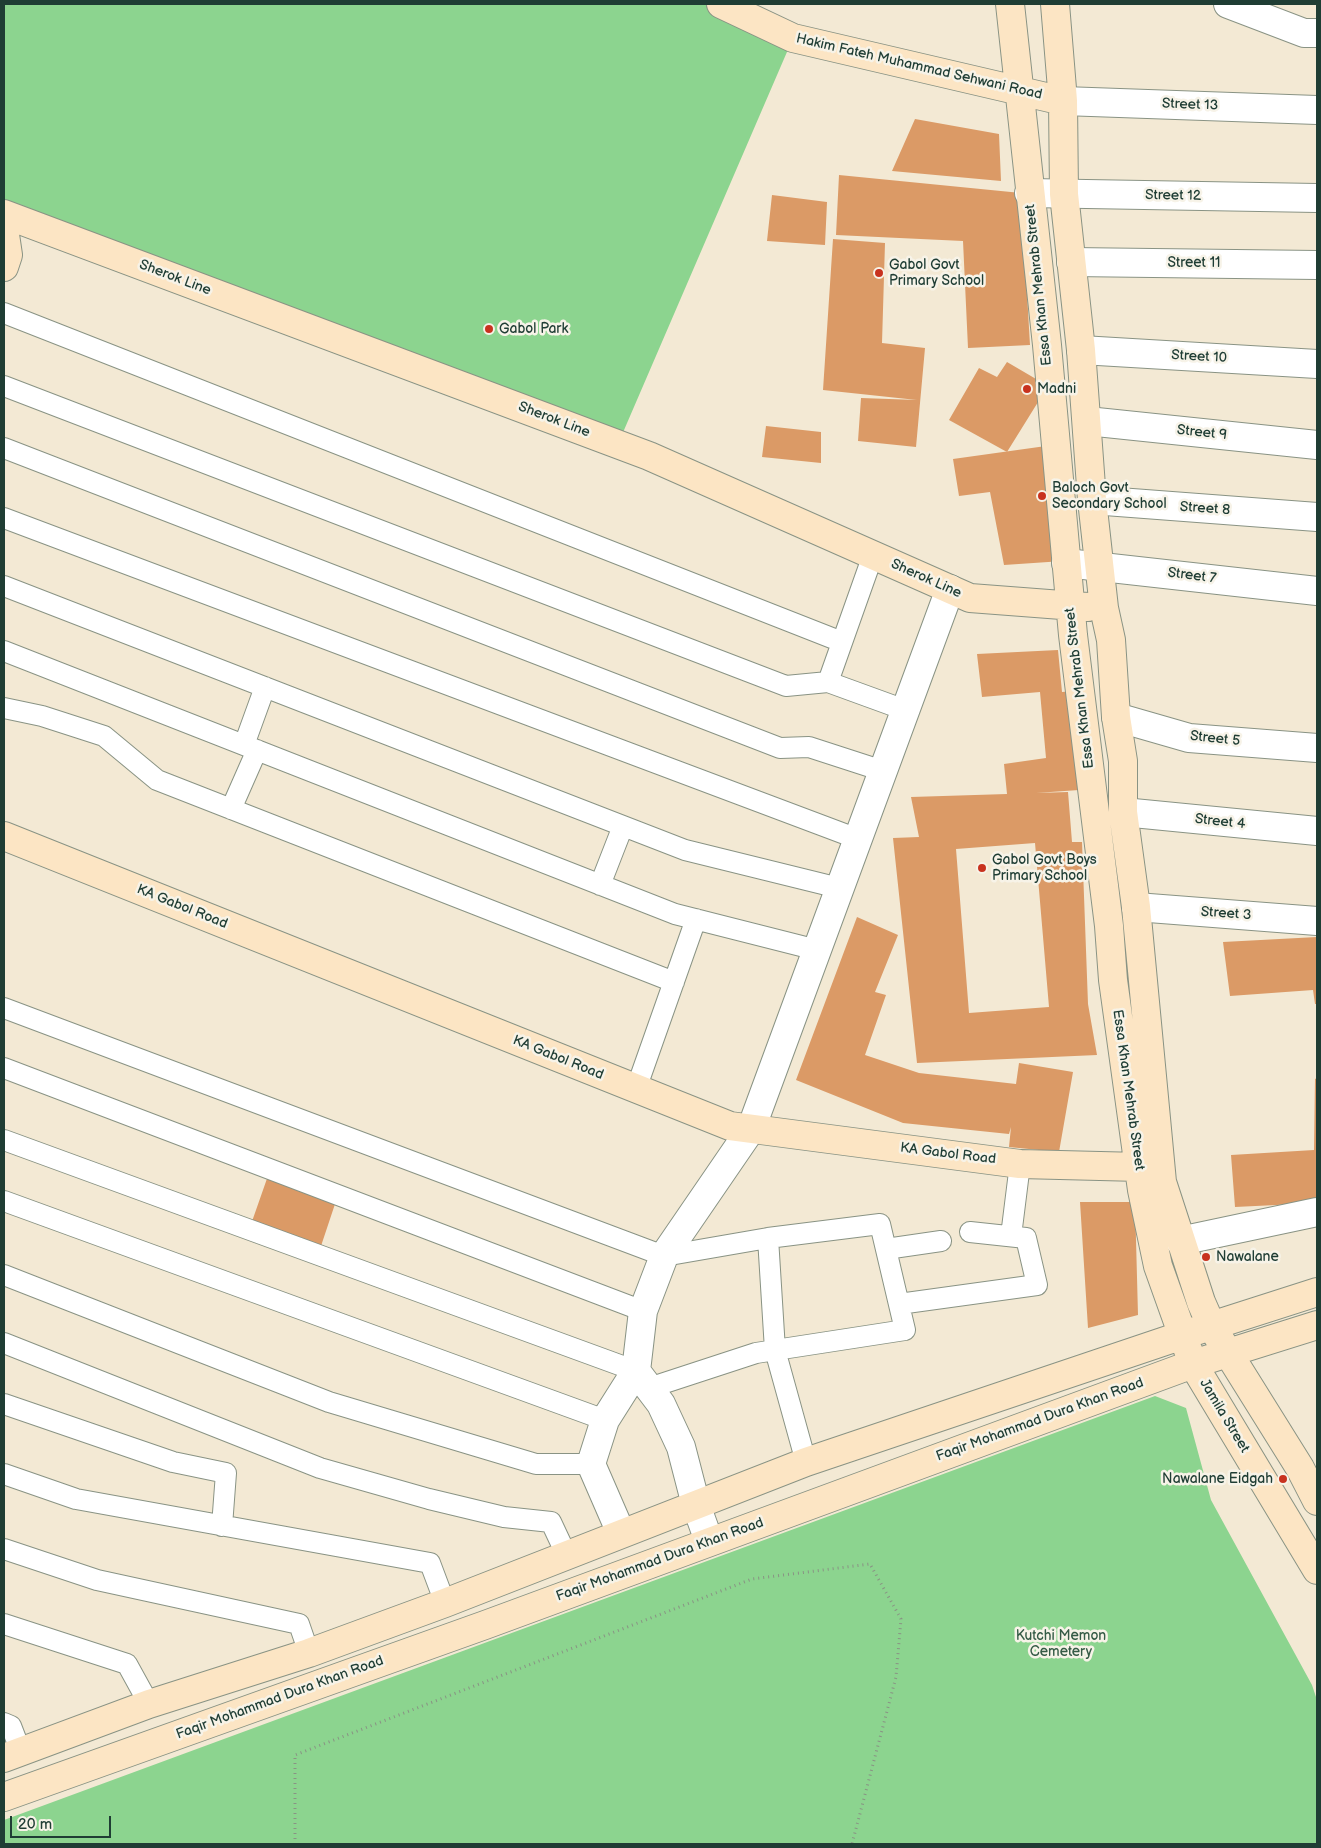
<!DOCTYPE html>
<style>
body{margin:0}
#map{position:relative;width:1321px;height:1848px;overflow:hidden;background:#f3e9d4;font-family:"Balsamiq Sans",sans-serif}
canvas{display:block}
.frame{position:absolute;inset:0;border:5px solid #1f3d34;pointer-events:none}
.scale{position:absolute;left:10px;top:1816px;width:101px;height:22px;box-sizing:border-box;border:2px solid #1f3d34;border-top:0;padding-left:6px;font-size:15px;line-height:18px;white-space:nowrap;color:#1f3d34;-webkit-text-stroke:4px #f7f3e8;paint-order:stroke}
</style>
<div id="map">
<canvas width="1321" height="1848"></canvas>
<div class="frame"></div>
<div class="scale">20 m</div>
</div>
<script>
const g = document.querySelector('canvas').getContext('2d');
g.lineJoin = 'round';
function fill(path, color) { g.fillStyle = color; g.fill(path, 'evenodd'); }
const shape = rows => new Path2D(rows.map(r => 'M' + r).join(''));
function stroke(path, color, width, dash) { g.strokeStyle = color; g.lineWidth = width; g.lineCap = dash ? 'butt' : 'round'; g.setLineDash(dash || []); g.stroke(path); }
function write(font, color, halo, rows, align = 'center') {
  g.font = font + ' "Balsamiq Sans",sans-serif'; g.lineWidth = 5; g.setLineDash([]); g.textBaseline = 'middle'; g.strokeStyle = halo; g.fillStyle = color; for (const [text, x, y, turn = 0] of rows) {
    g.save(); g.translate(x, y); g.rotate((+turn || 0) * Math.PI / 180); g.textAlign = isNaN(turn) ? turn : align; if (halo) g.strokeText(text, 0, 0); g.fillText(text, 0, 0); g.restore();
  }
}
const green = shape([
 [4,4,721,4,793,38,618,444,4,214],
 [1155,1396,1186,1408,1211,1500,1312,1685,1317,1700,1317,1844,4,1844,4,1820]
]);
const building = shape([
 [915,119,999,134,1001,181,892,171],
 [839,175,1021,193,1030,345,968,348,963,241,836,235],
 [772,195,827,202,825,245,767,241],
 [833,239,885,243,882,343,925,348,916,447,858,441,861,398,917,400,823,390],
 [1007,362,1048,386,1007,452,949,420,979,368,997,377],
 [766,426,821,432,821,463,762,457],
 [1046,446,1063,561,1004,565,990,492,959,496,953,459],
 [1058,650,1062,692,1074,691,1079,790,1036,793,1068,792,1072,842,1082,842,1088,1004,1097,1055,917,1063,893,838,919,837,911,797,1007,794,1004,764,1046,758,1040,692,982,697,977,654],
 [1035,843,1049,1007,969,1013,956,849],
 [857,917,898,935,875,992,886,995,865,1055,919,1073,1016,1084,1019,1063,1073,1072,1059,1152,1009,1147,1011,1127,1009,1134,903,1123,796,1080],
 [1317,937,1317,1004,1315,1004,1313,990,1230,996,1223,942],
 [1317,1078,1317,1203,1235,1207,1231,1155,1314,1150,1315,1079],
 [270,1170,338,1195,318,1255,249,1230],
 [1080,1202,1135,1202,1138,1315,1088,1328]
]);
const path = shape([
 [295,1844,295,1755,752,1579,870,1564,901,1619,896,1677,852,1844]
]);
const lane = shape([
 [4,313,842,642],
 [4,386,786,686,828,682],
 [4,448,780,748,809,747,883,771],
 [4,518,858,839],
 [873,555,828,682,905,710],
 [4,586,685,850,839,888],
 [4,651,675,914,817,950],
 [4,708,42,716,104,736,157,780,674,982],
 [244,745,265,687],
 [231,809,257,750],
 [600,885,623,826],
 [4,1008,664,1256,768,1238,880,1224,905,1330,756,1353,649,1388],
 [4,1068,643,1311],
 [636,1089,696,919],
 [4,1140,636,1371],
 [4,1201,605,1420],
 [1011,1236,1020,1164],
 [768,1238,775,1350,806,1462],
 [886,1249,941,1241],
 [4,1275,329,1402,536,1464,591,1464],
 [899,1304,1037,1285,1026,1238,970,1232],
 [4,1343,320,1468,429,1499,504,1517,551,1522,566,1554],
 [4,1404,173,1462,226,1473,222,1526],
 [4,1474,76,1499,430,1563,445,1603],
 [4,1549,97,1580,299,1624,309,1653],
 [4,1624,127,1664,149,1704],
 [4,1723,11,1726,21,1752]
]);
const street = shape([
 [1228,4,1304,33,1317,33],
 [1063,101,1317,110],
 [1029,193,1317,198],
 [1071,262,1317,265],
 [1081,350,1317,364],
 [1087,421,1317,445],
 [1092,500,1317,517],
 [1066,563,1317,591],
 [1116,717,1189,738,1317,748],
 [1123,812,1317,831],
 [1136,907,1317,921],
 [1180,1241,1317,1212],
 [621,1533,591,1464,605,1420,636,1371],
 [709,1541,696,1505,681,1447,661,1404,636,1371,643,1311,664,1256,751,1129,950,589]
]);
const secondary = shape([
 [721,4,793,38,1063,101],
 [1010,4,1047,345,1073,635,1109,926,1113,980,1142,1190,1158,1266,1193,1364,1317,1570],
 [1055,4,1063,101,1064,194,1081,350,1092,500,1104,608,1111,640,1116,717,1123,761,1123,812,1136,907,1162,1182,1201,1302,1212,1327,1300,1468,1317,1501],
 [4,214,649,456,970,598,1088,607],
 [4,228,8,255,4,267],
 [4,836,730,1126,1020,1164,1140,1167],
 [4,1758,149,1704,309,1653,445,1603,806,1462,1183,1335,1317,1292],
 [4,1797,485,1625,1193,1364,1317,1325]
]);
const markers = [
 [879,273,5,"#c8321e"],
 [489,329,5,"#c8321e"],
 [1027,389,5,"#c8321e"],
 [1042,496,5,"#c8321e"],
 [982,868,5,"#c8321e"],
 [1206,1257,5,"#c8321e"],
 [1283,1479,5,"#c8321e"]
];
const streetNames = [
 ["Hakim Fateh Muhammad Sehwani Road",919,67,13],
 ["Street 13",1190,105,2],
 ["Street 12",1173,196,1],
 ["Street 11",1194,263],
 ["Sherok Line",175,278,21],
 ["Essa Khan Mehrab Street",1039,285,-96],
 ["Street 10",1199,357,3],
 ["Sherok Line",554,420,21],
 ["Street 9",1202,433,6],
 ["Street 8",1205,509,4],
 ["Street 7",1192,576,7],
 ["Sherok Line",926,579,24],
 ["Essa Khan Mehrab Street",1080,688,-97],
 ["Street 5",1215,739,6],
 ["Street 4",1220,822,6],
 ["KA Gabol Road",182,907,22],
 ["Street 3",1226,914,4],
 ["KA Gabol Road",558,1058,22],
 ["Essa Khan Mehrab Street",1128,1090,82],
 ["KA Gabol Road",948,1154,7],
 ["Jamila Street",1224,1416,59],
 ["Faqir Mohammad Dura Khan Road",1040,1420,-20],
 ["Faqir Mohammad Dura Khan Road",660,1560,-20],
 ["Faqir Mohammad Dura Khan Road",280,1698,-20]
];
const poiNames = [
 ["Gabol Govt",889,265],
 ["Primary School",889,281],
 ["Gabol Park",499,329],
 ["Madni",1037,389],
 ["Baloch Govt",1052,488],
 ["Secondary School",1052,504],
 ["Gabol Govt Boys",992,860],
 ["Primary School",992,876],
 ["Nawalane",1216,1257],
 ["Nawalane Eidgah",1273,1479,"right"]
];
const parkNames = [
 ["Kutchi Memon",1061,1636],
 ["Cemetery",1061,1652]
];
fill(green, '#8cd48f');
fill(building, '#db9a66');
stroke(lane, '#899384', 22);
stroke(street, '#899384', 30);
stroke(secondary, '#899384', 30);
stroke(path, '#899384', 3, [1, 4]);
stroke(lane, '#fff', 20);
stroke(street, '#fff', 28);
stroke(secondary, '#fce5c4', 28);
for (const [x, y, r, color] of markers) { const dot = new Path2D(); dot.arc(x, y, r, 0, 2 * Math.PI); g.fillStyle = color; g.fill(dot); stroke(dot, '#f7f3e8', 2); }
write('14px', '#1f3d34', '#f7f3e8', streetNames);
write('14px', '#1f3d34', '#f7f3e8', poiNames, 'left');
write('14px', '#355b46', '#f7f3e8', parkNames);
</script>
